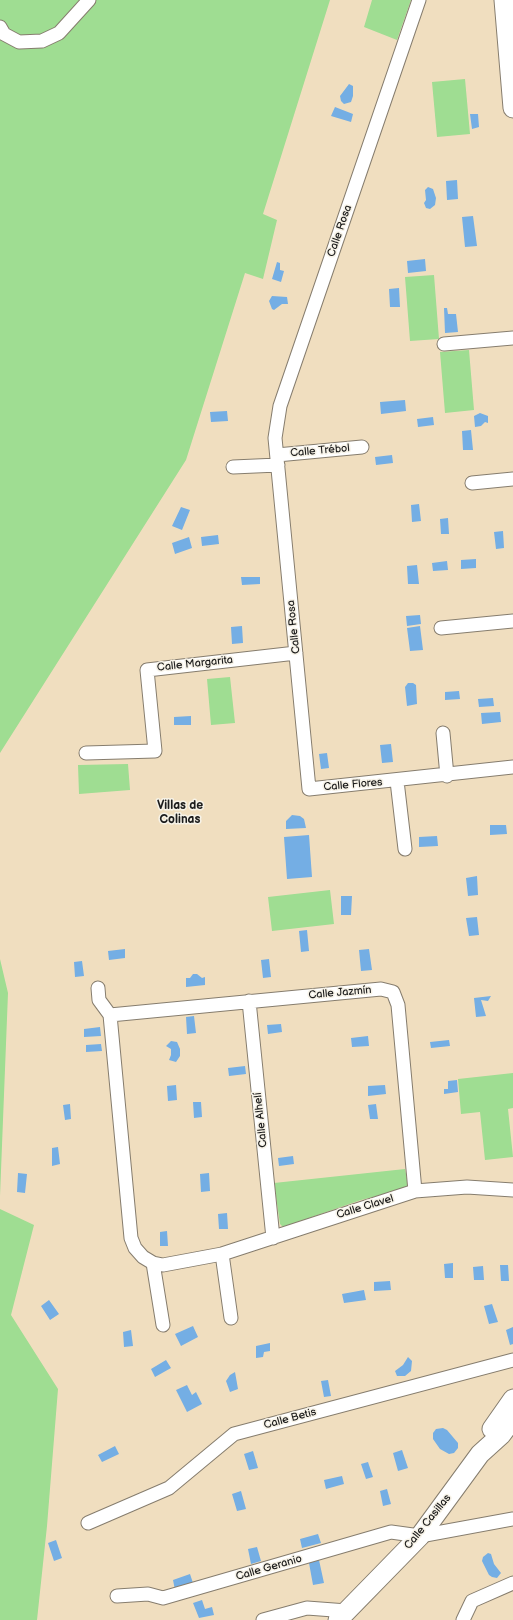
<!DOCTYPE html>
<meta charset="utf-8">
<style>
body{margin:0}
canvas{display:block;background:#f0debf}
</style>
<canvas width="513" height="1620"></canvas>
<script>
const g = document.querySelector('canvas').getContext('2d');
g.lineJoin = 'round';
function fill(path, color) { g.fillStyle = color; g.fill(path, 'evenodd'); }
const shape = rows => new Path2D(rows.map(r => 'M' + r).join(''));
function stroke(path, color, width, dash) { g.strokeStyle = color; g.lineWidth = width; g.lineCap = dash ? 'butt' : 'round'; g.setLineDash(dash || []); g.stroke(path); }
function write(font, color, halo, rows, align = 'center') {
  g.font = font + ' "Balsamiq Sans",sans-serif'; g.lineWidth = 3; g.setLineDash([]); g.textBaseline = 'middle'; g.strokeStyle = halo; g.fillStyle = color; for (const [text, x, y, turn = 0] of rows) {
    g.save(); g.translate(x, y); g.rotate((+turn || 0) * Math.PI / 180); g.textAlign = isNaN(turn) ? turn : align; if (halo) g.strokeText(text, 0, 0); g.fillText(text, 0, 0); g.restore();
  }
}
const green = shape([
 [0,0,330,0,263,214,277,220,263,279,245,273,186,460,0,753],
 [372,0,411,0,397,40,364,27],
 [465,79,470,134,437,137,432,82],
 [434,275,439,339,410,341,405,277],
 [469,350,474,410,445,413,440,352],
 [230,677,235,723,211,725,207,679],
 [128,764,130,790,79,794,78,765],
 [330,890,334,924,272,931,268,897],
 [0,959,8,993,0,1196],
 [513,1073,513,1108,508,1109,513,1157,485,1160,480,1112,461,1114,458,1079],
 [405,1169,409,1188,361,1200,283,1227,280,1224,274,1183],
 [0,1209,34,1225,11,1315,58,1389,47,1526,37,1620,0,1620]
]);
const water = shape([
 [349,84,353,86,353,96,351,102,344,104,341,101,340,96],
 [335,107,353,114,351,122,331,116],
 [470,114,478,114,479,127,472,129],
 [457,180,458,199,447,200,446,181],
 [428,187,433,189,436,198,435,205,430,209,426,208,424,203,426,200,425,190],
 [473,216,477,246,465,247,462,217],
 [425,259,426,271,408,273,407,261],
 [277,262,280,263,280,270,284,271,281,282,272,279],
 [399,288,400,307,390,307,389,289],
 [272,296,287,297,288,304,282,304,274,310,272,309,269,301],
 [444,308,447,308,448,314,456,314,458,332,445,333],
 [405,400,406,411,381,414,380,402],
 [227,411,228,421,211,422,210,412],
 [480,413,488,416,488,423,485,422,481,426,475,427,474,416],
 [433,417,434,425,418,427,417,419],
 [471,430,473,450,463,450,462,431],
 [392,455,393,463,376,465,375,457],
 [419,504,421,521,412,522,411,505],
 [181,507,190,510,182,530,172,526],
 [448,518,449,534,441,534,440,519],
 [503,531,504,548,496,549,494,532],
 [218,535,219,544,202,546,201,537],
 [189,537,192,548,175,554,172,543],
 [476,559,476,568,461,569,461,560],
 [447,561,448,570,433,571,432,563],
 [417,565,419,584,408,584,407,566],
 [241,577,260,577,260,584,242,585],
 [420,615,421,624,407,626,406,616],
 [242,626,243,643,232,644,231,627],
 [420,626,423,650,410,651,407,628],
 [408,683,413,683,416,685,417,704,407,706,405,687],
 [459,691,460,699,445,700,445,692],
 [493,698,494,706,479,707,478,699],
 [500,712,501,722,482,724,481,713],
 [191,716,191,725,174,725,174,717],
 [391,744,393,762,382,763,380,745],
 [327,753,329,768,321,769,319,754],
 [292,815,300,816,304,819,306,828,286,829,286,821],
 [490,825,506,825,507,834,490,835],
 [309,835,312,877,287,879,284,837],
 [437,836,438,846,419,847,419,837],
 [477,876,478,895,468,896,466,878],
 [341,896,352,896,351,915,341,915],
 [477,917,479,935,469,936,466,918],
 [307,930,309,951,301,952,299,931],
 [125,949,125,958,109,960,108,951],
 [369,949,372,970,361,971,359,950],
 [269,959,271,977,263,978,261,960],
 [82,961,84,976,75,977,74,962],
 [193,974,197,974,202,978,205,977,205,985,186,987,186,978,190,978],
 [491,996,488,1001,481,1000,486,1016,476,1017,474,998],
 [194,1016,196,1033,187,1034,186,1017],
 [281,1024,282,1032,268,1034,267,1025],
 [100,1027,101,1036,84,1037,84,1029],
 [368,1036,369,1046,352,1047,351,1038],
 [449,1040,450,1046,431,1048,430,1042],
 [171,1041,177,1042,180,1049,180,1056,176,1062,169,1060,171,1055,171,1049,166,1046],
 [101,1044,102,1051,86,1052,86,1045],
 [245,1066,246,1074,229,1076,228,1068],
 [457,1080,458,1092,444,1094,444,1089,448,1089,448,1081],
 [176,1085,177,1100,168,1101,167,1086],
 [385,1085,386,1094,368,1096,368,1086],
 [193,1102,201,1102,202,1117,194,1118],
 [70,1104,71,1119,65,1120,63,1105],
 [376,1104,378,1119,370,1119,368,1105],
 [58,1147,60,1164,52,1166,52,1148],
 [293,1156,294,1164,279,1166,278,1158],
 [18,1173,27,1174,25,1193,17,1192],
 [209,1173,210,1191,201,1192,200,1174],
 [227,1213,228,1229,219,1229,218,1214],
 [167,1231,168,1246,160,1246,160,1232],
 [453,1263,453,1278,445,1278,444,1264],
 [500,1265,508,1265,509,1281,501,1281],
 [483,1266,484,1280,474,1280,473,1267],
 [390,1281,391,1290,374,1291,374,1282],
 [364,1290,366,1300,344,1303,342,1294],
 [49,1300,59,1314,50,1320,41,1306],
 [492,1304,498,1322,489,1324,484,1306],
 [193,1326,198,1337,181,1346,175,1334],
 [513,1327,513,1344,510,1345,506,1330],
 [131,1330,133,1346,124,1347,123,1332],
 [270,1343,270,1351,264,1352,263,1357,256,1358,256,1346],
 [408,1357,412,1361,411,1371,405,1376,397,1376,395,1371,403,1365],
 [166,1360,171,1368,155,1377,151,1369],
 [235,1372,238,1389,230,1392,226,1381,230,1375],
 [328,1380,331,1396,324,1397,321,1381],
 [187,1385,192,1395,196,1392,202,1404,187,1412,176,1390],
 [443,1428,447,1430,458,1443,458,1448,454,1453,449,1454,440,1449,433,1439,433,1433,436,1429],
 [115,1446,119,1454,102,1462,98,1455],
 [402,1450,408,1468,398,1471,393,1453],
 [253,1451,258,1468,249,1470,244,1454],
 [368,1462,373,1477,366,1479,361,1464],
 [342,1476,344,1484,326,1489,324,1480],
 [387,1489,391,1504,383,1506,380,1491],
 [241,1491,246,1509,237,1511,232,1494],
 [318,1534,321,1543,302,1548,300,1539],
 [56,1540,62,1558,54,1561,48,1543],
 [257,1547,261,1561,251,1564,248,1549],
 [488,1553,491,1554,494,1564,501,1573,497,1578,492,1577,489,1575,482,1561,483,1557],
 [319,1560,324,1583,313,1585,309,1563],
 [190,1574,193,1583,175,1590,173,1580],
 [202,1600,205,1609,212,1607,214,1615,199,1618,193,1603]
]);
const street = shape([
 [419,0,280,406,275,438,309,789,513,767],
 [0,27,4,34,19,42,42,41,59,33,89,0],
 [444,344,513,338],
 [277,455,362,447],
 [233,467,278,465],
 [472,483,513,479],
 [441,628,513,621],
 [443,733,447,776],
 [86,753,155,751,147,670,296,653],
 [397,781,405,849],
 [98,988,99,1000,110,1015,131,1238,135,1248,143,1257,153,1263,163,1265,222,1254,415,1191,467,1187,513,1190],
 [249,1001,273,1238],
 [110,1015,381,989,393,992,398,1005,415,1191],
 [222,1254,231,1318],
 [153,1263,163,1325],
 [88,1523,169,1488,234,1434,513,1360],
 [117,1596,148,1594,163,1598,391,1532,420,1536,513,1519],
 [263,1620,307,1608,347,1611],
 [463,1620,472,1601,513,1583]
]);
const secondary = shape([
 [504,0,513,108],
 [492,1429,513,1399],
 [338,1620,420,1536,480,1454,501,1435,513,1419]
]);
const streetNames = [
 ["Calle Rosa",340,231,-71],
 ["Calle Trébol",320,451,-5],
 ["Calle Rosa",294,627,-96],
 ["Calle Margarita",195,664,-6],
 ["Calle Flores",353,785,-5],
 ["Calle Jazmín",340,993,-5],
 ["Calle Alhelí",261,1120,-96],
 ["Calle Clavel",365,1207,-17],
 ["Calle Betis",290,1419,-15],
 ["Calle Casillas",428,1522,-51],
 ["Calle Geranio",269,1568,-16]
];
const neighbourhoodNames = [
 ["Villas de",180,806],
 ["Colinas",180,820]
];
fill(green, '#9fdd92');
fill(water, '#74aee4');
stroke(street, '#867d6e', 15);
stroke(secondary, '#867d6e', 21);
stroke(street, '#fff', 13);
stroke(secondary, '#fff', 19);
write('11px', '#1c1c1c', '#f7f3e8', streetNames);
write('bold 12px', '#1c1c1c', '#f7f3e8', neighbourhoodNames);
</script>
